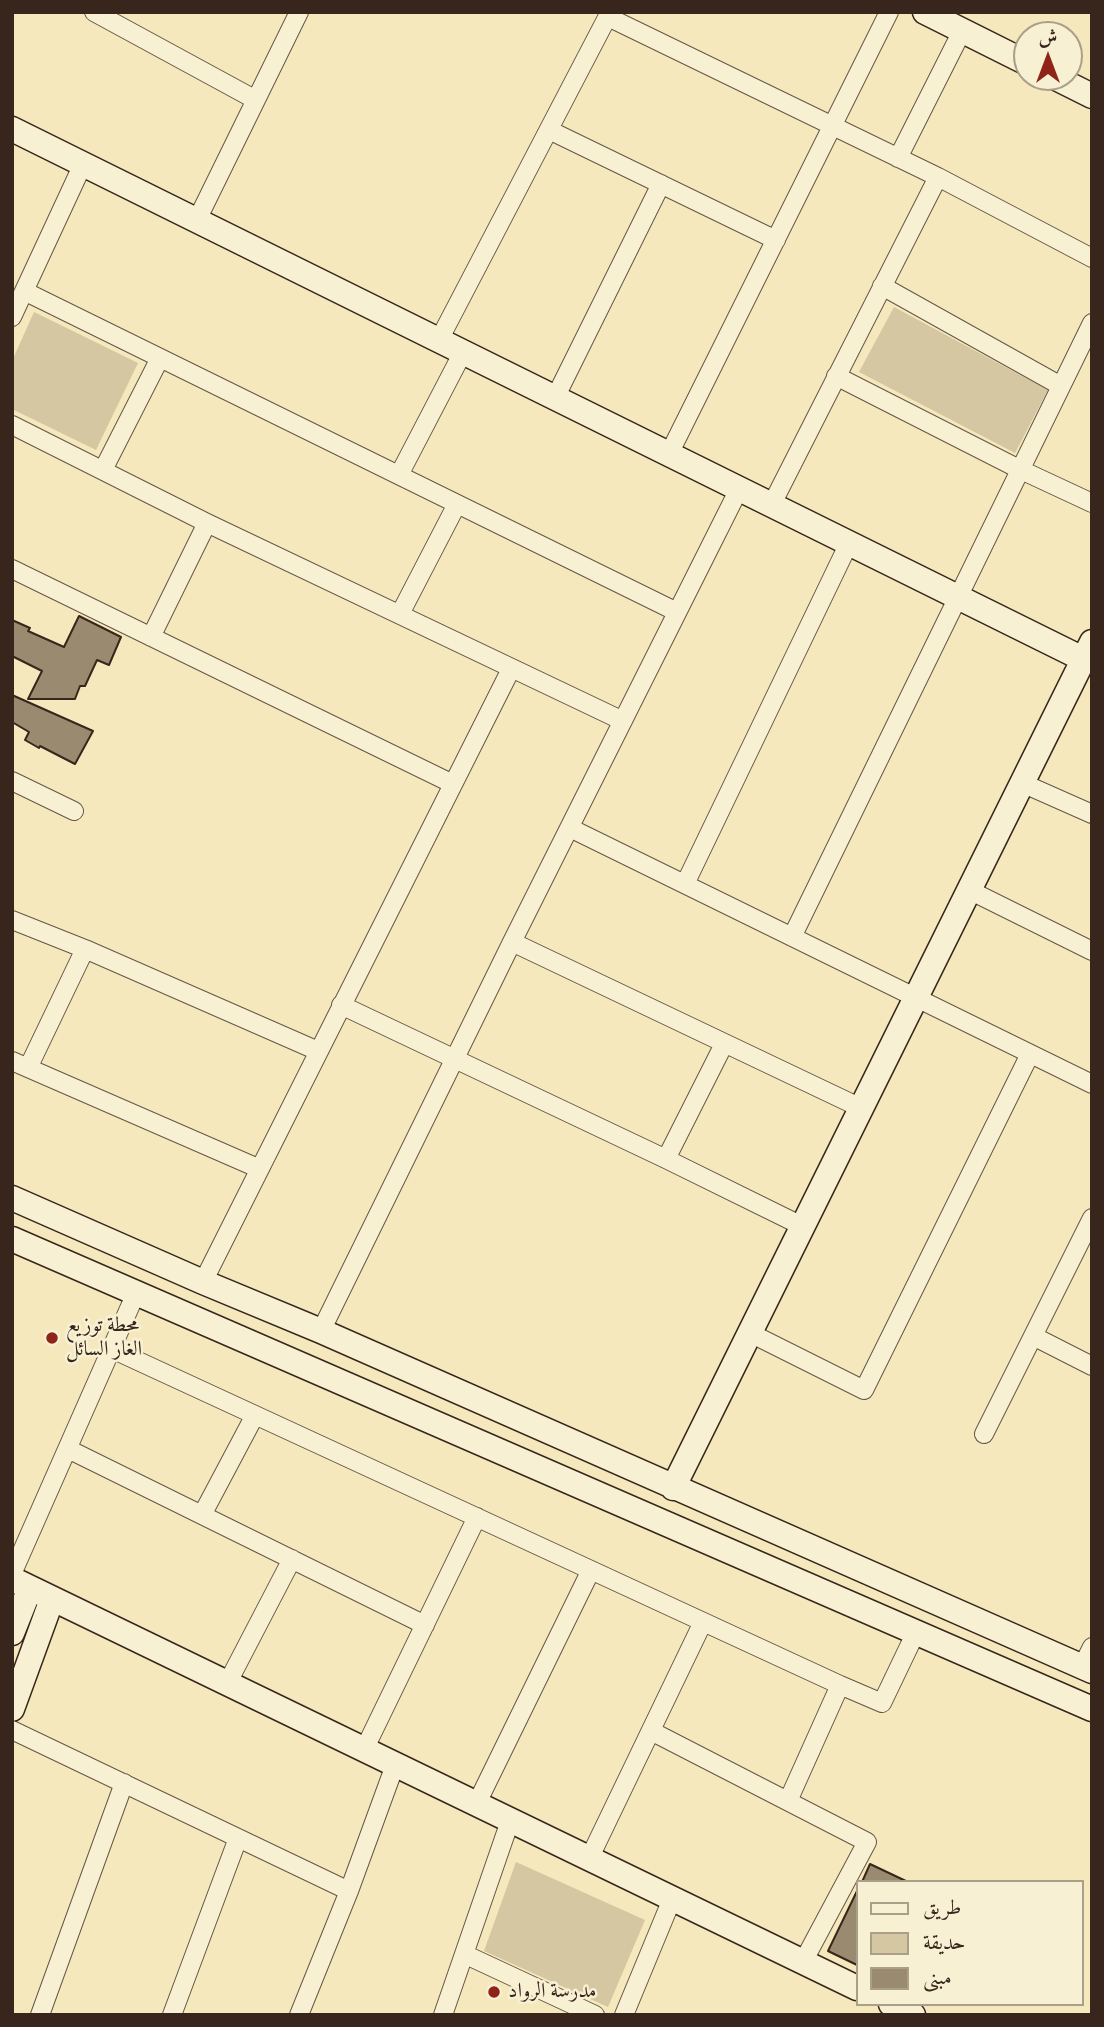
<!DOCTYPE html>
<meta charset="utf-8">
<style>
body{margin:0}
#map{position:relative;width:1104px;height:2027px;overflow:hidden;background:#f4e8bc;font-family:"IM FELL Great Primer",Amiri,serif}
canvas{display:block}
.frame{position:absolute;inset:0;border:14px solid #38261d;pointer-events:none}
.legend{position:absolute;left:856px;top:1880px;width:228px;height:126px;box-sizing:border-box;background:#f8f0d3;border:2px solid #ab9f8a;margin:0;padding:9px 12px;list-style:none;font-size:21px;color:#38261d}
.legend li{display:flex;align-items:center;gap:14px;height:35px}
.legend b{width:35px;border:2px solid #ab9f8a}
.north{position:absolute;left:1013px;top:21px;width:70px;height:70px;box-sizing:border-box;background:#f8f0d3;border:2px solid #ab9f8a;border-radius:50%;rotate:0deg;font-size:19px;font-weight:700;line-height:28px;text-align:center;color:#38261d}
.north::after{content:'';display:block;margin:auto;width:24px;height:32px;background:#8f2418;clip-path:polygon(50% 0,100% 100%,50% 72%,0 100%)}
</style>
<div id="map">
<canvas width="1104" height="2027"></canvas>
<div class="frame"></div>
<ul class="legend">
<li><b style="height:9px;background:#f8f0d3"></b>طريق</li>
<li><b style="height:19px;background:#d4c7a1"></b>حديقة</li>
<li><b style="height:19px;background:#9a8b70"></b>مبنى</li>
</ul>
<div class="north">ش</div>
</div>
<script>
const g = document.querySelector('canvas').getContext('2d');
g.lineJoin = 'round';
function fill(path, color) { g.fillStyle = color; g.fill(path, 'evenodd'); }
const shape = rows => new Path2D(rows.map(r => 'M' + r).join(''));
function stroke(path, color, width, dash) { g.strokeStyle = color; g.lineWidth = width; g.lineCap = dash ? 'butt' : 'round'; g.setLineDash(dash || []); g.stroke(path); }
function write(font, color, halo, rows, align = 'center') {
  g.font = font + ' "IM FELL Great Primer",Amiri,serif'; g.lineWidth = 5; g.setLineDash([]); g.textBaseline = 'middle'; g.strokeStyle = halo; g.fillStyle = color; for (const [text, x, y, turn = 0] of rows) {
    g.save(); g.translate(x, y); g.rotate((+turn || 0) * Math.PI / 180); g.textAlign = isNaN(turn) ? turn : align; if (halo) g.strokeText(text, 0, 0); g.fillText(text, 0, 0); g.restore();
  }
}
const green = shape([
 [894,307,1048,390,1015,453,859,372],
 [34,312,138,363,96,450,12,409,12,361],
 [516,1862,645,1920,608,2007,484,1951]
]);
const building = shape([
 [79,616,121,637,109,665,97,660,85,686,80,686,75,699,28,699,42,671,12,656,12,620,30,628,28,631,64,647,79,616],
 [12,695,93,731,75,764,40,746,39,748,25,740,29,732,12,722,12,695],
 [870,1864,908,1882,862,1882,870,1864],
 [857,1891,857,1965,828,1951,857,1891]
]);
const street = shape([
 [94,12,256,100],
 [608,17,938,177,1092,258],
 [549,130,776,240],
 [898,158,962,31],
 [197,220,299,12],
 [882,286,1061,386],
 [24,291,677,612],
 [12,317,83,164],
 [439,340,610,12],
 [836,376,1019,469,1092,503],
 [555,398,661,184],
 [12,425,207,523,623,721],
 [669,454,889,12],
 [103,470,160,358],
 [399,475,463,352],
 [772,504,938,177],
 [12,569,453,784],
 [400,614,457,504],
 [151,637,207,523],
 [12,781,74,811],
 [1022,783,1092,814],
 [570,828,1092,1084],
 [685,884,849,543],
 [969,890,1092,951],
 [12,920,85,949,318,1051],
 [792,937,1092,323],
 [512,942,861,1108],
 [341,1005,666,1159,802,1226],
 [12,1061,260,1169],
 [28,1068,85,949],
 [666,1159,724,1044],
 [203,1282,511,669],
 [321,1331,512,942,739,489],
 [750,1333,864,1390,1030,1054],
 [1033,1336,1092,1366],
 [112,1349,840,1685,882,1703,916,1632],
 [984,1434,1092,1218],
 [68,1449,425,1625],
 [202,1515,255,1415],
 [12,1574,136,1293],
 [1082,1667,1092,1647],
 [227,1684,292,1559],
 [12,1730,349,1891],
 [651,1731,867,1842,803,1962],
 [364,1750,477,1517],
 [788,1801,840,1685],
 [476,1805,591,1570],
 [589,1859,703,1622],
 [464,1954,595,2015],
 [40,2015,124,1783],
 [172,2015,238,1838],
 [299,2015,349,1891,395,1765],
 [443,2015,510,1821],
 [624,2015,672,1899]
]);
const secondary = shape([
 [925,12,1027,63],
 [1054,77,1092,96],
 [12,129,1083,659],
 [12,1198,203,1282,321,1331,1092,1671],
 [12,1239,1092,1709],
 [673,1488,1092,642],
 [12,1579,857,1988],
 [12,1633,30,1588],
 [12,1709,52,1599],
 [891,2004,913,2015]
]);
const markers = [
 [52,1338,7,"#8f2418"],
 [494,1992,7,"#8f2418"]
];
const poiNames = [
 ["محطة توزيع",66,1326],
 ["الغاز السائل",66,1350],
 ["مدرسة الرواد",508,1992]
];
fill(green, '#d4c7a1');
fill(building, '#9a8b70');
stroke(building, '#38261d', 2);
stroke(street, '#675645', 20);
stroke(secondary, '#38261d', 27);
stroke(street, '#f8f0d3', 18);
stroke(secondary, '#f8f0d3', 24);
for (const [x, y, r, color] of markers) { const dot = new Path2D(); dot.arc(x, y, r, 0, 2 * Math.PI); g.fillStyle = color; g.fill(dot); stroke(dot, '#f8f0d3', 2.5); }
write('21px', '#38261d', '#f8f0d3', poiNames, 'left');
</script>
